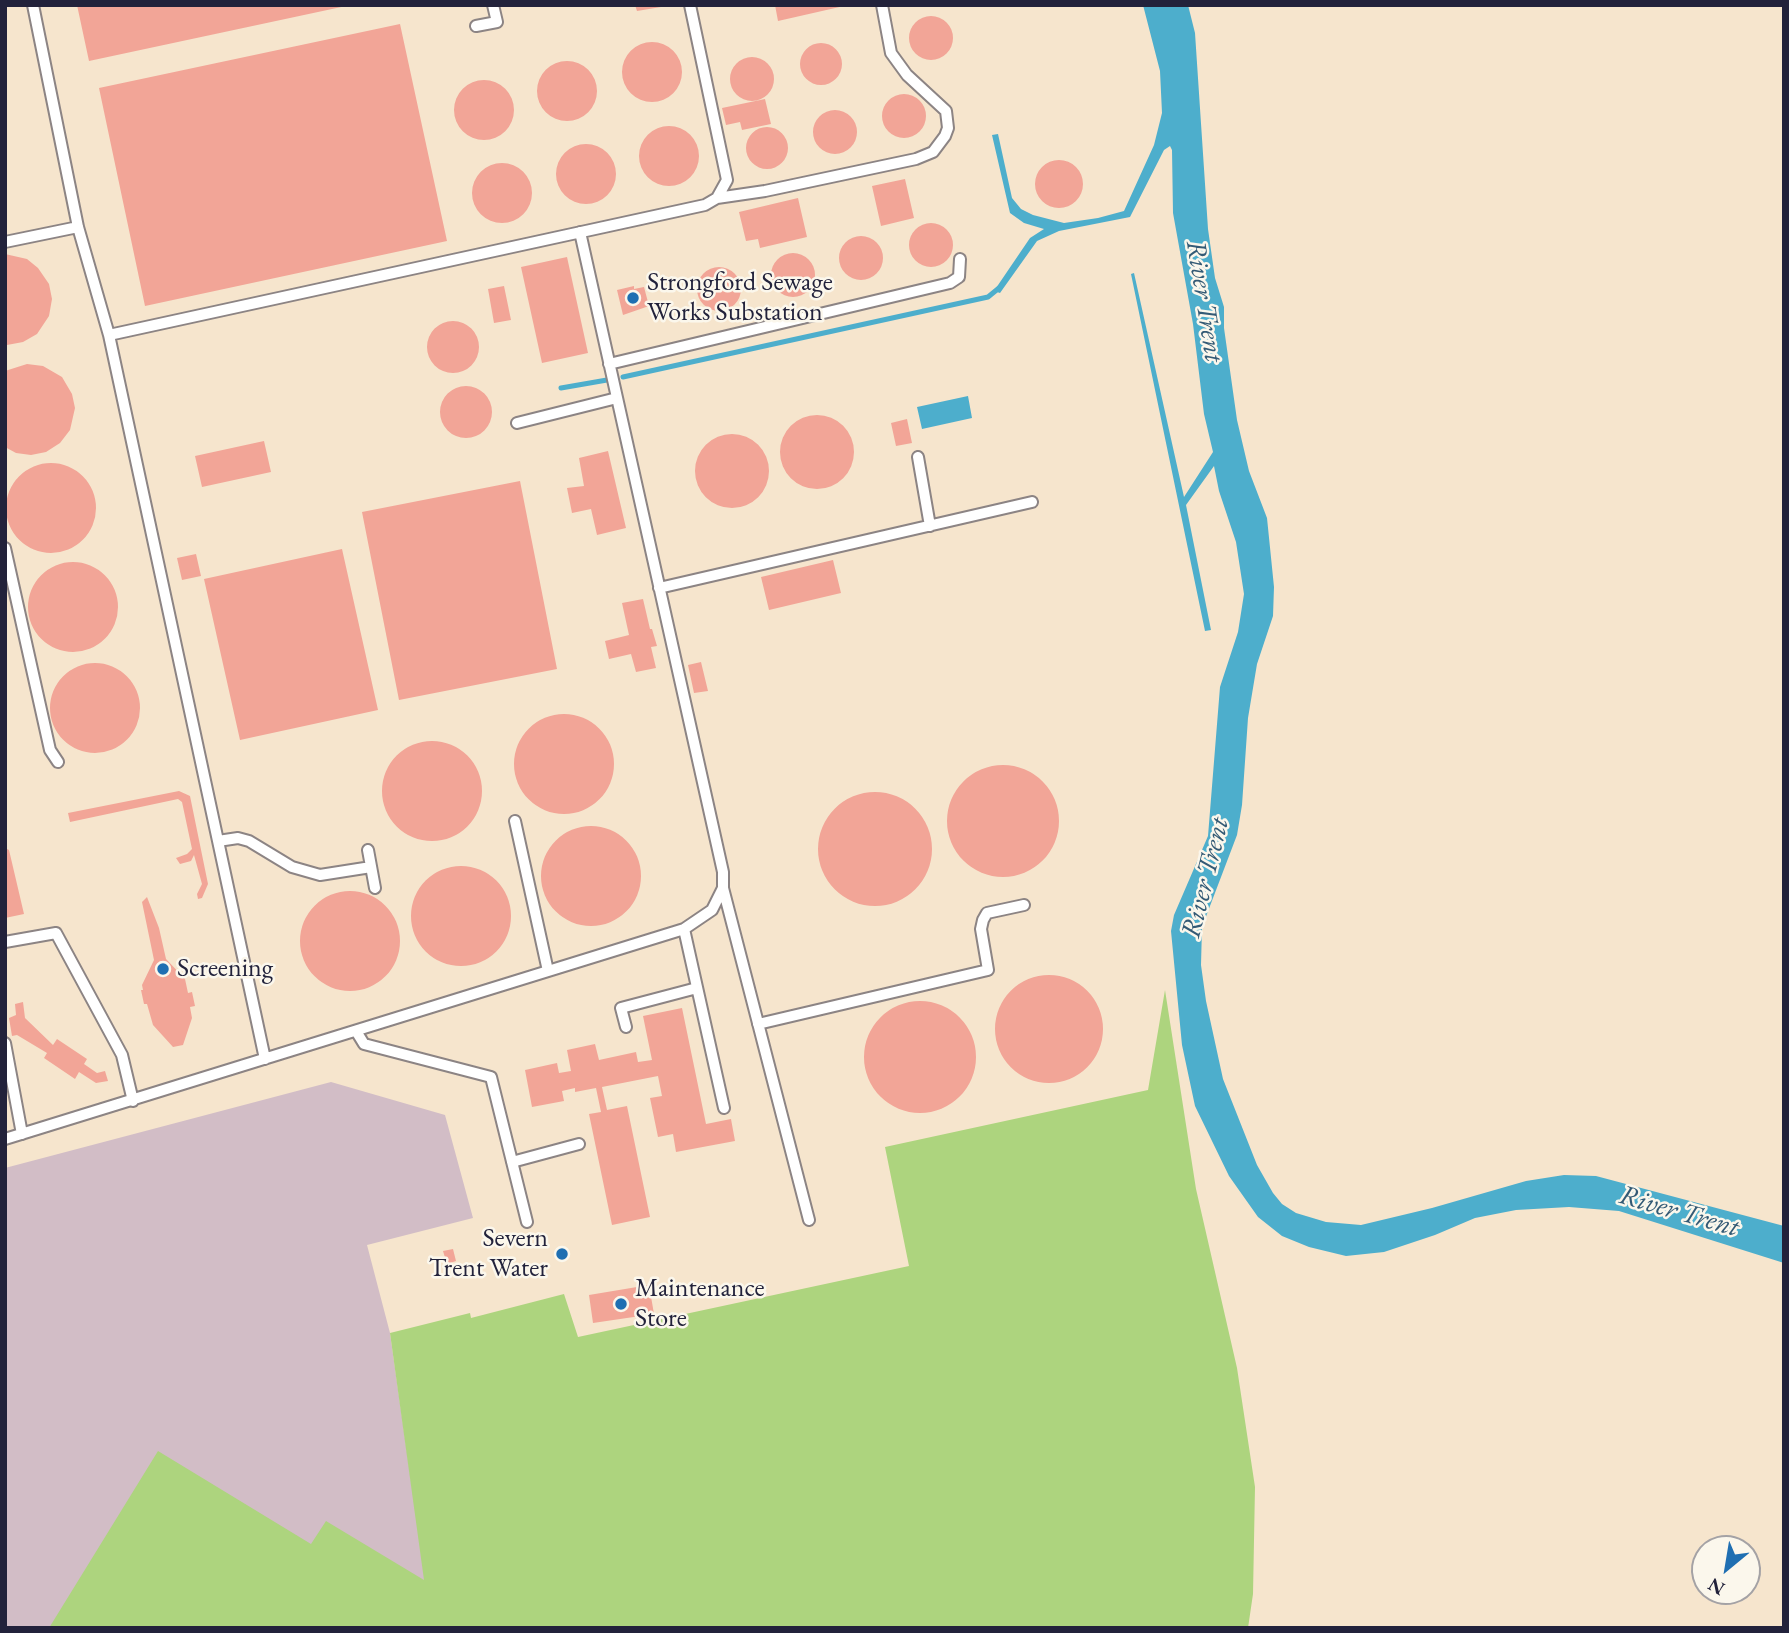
<!DOCTYPE html>
<style>
body{margin:0}
#map{position:relative;width:1789px;height:1633px;overflow:hidden;background:#f6e5cd;font-family:"EB Garamond",serif}
canvas{display:block}
.frame{position:absolute;inset:0;border:7px solid #22223b;pointer-events:none}
.north{position:absolute;left:1691px;top:1535px;width:70px;height:70px;box-sizing:border-box;background:#fbf7ec;border:2px solid #a4a2a5;border-radius:50%;rotate:210deg;font-size:19px;font-weight:700;line-height:28px;text-align:center;color:#22223b}
.north::after{content:'';display:block;margin:auto;width:24px;height:32px;background:#1f6fb2;clip-path:polygon(50% 0,100% 100%,50% 72%,0 100%)}
</style>
<div id="map">
<canvas width="1789" height="1633"></canvas>
<div class="frame"></div>
<div class="north">N</div>
</div>
<script>
const g = document.querySelector('canvas').getContext('2d');
g.lineJoin = 'round';
function fill(path, color) { g.fillStyle = color; g.fill(path, 'evenodd'); }
const shape = rows => new Path2D(rows.map(r => 'M' + r).join(''));
function stroke(path, color, width, dash) { g.strokeStyle = color; g.lineWidth = width; g.lineCap = dash ? 'butt' : 'round'; g.setLineDash(dash || []); g.stroke(path); }
function write(font, color, halo, rows, align = 'center') {
  g.font = font + ' "EB Garamond",serif'; g.lineWidth = 5; g.setLineDash([]); g.textBaseline = 'middle'; g.strokeStyle = halo; g.fillStyle = color; for (const [text, x, y, turn = 0] of rows) {
    g.save(); g.translate(x, y); g.rotate((+turn || 0) * Math.PI / 180); g.textAlign = isNaN(turn) ? turn : align; if (halo) g.strokeText(text, 0, 0); g.fillText(text, 0, 0); g.restore();
  }
}
const industrial = shape([
 [331,1082,445,1115,473,1218,367,1245,390,1333,432,1628,5,1628,5,1168]
]);
const green = shape([
 [1165,990,1196,1189,1237,1368,1255,1487,1253,1594,1248,1628,49,1628,158,1451,311,1544,326,1521,424,1580,390,1333,470,1313,471,1318,564,1294,578,1337,909,1266,885,1147,1148,1090]
]);
const water = shape([
 [1143,5,1188,5,1195,33,1208,229,1215,278,1224,307,1224,328,1237,420,1249,471,1267,518,1274,587,1273,616,1257,664,1248,718,1242,805,1237,835,1202,927,1201,965,1206,1001,1223,1079,1257,1165,1273,1193,1282,1204,1296,1213,1326,1222,1361,1225,1432,1208,1526,1181,1564,1175,1596,1176,1784,1226,1784,1263,1619,1211,1569,1207,1516,1210,1475,1218,1435,1235,1384,1252,1346,1256,1309,1247,1282,1236,1258,1217,1229,1176,1195,1106,1182,1045,1171,931,1174,915,1208,836,1220,687,1238,632,1244,594,1236,542,1219,491,1214,466,1186,505,1211,630,1205,631,1131,274,1134,273,1184,497,1213,452,1204,414,1193,324,1173,213,1172,150,1170,146,1164,150,1130,217,1059,231,1037,241,1000,293,994,291,1030,238,1044,229,1024,223,1010,213,992,135,998,134,1012,198,1021,209,1033,215,1064,223,1098,218,1124,211,1154,145,1162,113,1160,71],
 [968,396,972,418,922,429,917,407]
]);
const stream = shape([
 [623,377,988,297,999,288],
 [561,388,607,380]
]);
const building = shape([
 [77,5,346,5,346,6,89,61],
 [635,5,661,5,661,7,637,11],
 [775,5,844,5,844,6,778,21],
 '909 38a22 22 0 1 1 44 0a22 22 0 1 1-44 0Z',
 [400,24,447,241,145,306,99,88],
 '622 72a30 30 0 1 1 60 0a30 30 0 1 1-60 0Z',
 '800 64a21 21 0 1 1 42 0a21 21 0 1 1-42 0Z',
 '730 79a22 22 0 1 1 44 0a22 22 0 1 1-44 0Z',
 '537 91a30 30 0 1 1 60 0a30 30 0 1 1-60 0Z',
 '454 110a30 30 0 1 1 60 0a30 30 0 1 1-60 0Z',
 '882 116a22 22 0 1 1 44 0a22 22 0 1 1-44 0Z',
 [765,99,771,124,742,130,740,122,726,125,722,108],
 '813 132a22 22 0 1 1 44 0a22 22 0 1 1-44 0Z',
 '639 156a30 30 0 1 1 60 0a30 30 0 1 1-60 0Z',
 '746 148a21 21 0 1 1 42 0a21 21 0 1 1-42 0Z',
 '556 174a30 30 0 1 1 60 0a30 30 0 1 1-60 0Z',
 '1035 184a24 24 0 1 1 48 0a24 24 0 1 1-48 0Z',
 '472 193a30 30 0 1 1 60 0a30 30 0 1 1-60 0Z',
 [905,179,914,218,881,226,872,186],
 [798,198,807,237,760,248,758,239,746,241,739,212],
 '909 245a22 22 0 1 1 44 0a22 22 0 1 1-44 0Z',
 '839 258a22 22 0 1 1 44 0a22 22 0 1 1-44 0Z',
 '771 275a22 22 0 1 1 44 0a22 22 0 1 1-44 0Z',
 [5,254,27,259,38,268,49,284,52,299,49,316,37,334,23,342,7,345,5,345],
 [567,257,588,353,542,363,521,267],
 '697 289a22 22 0 1 1 44 0a22 22 0 1 1-44 0Z',
 [504,286,511,320,494,323,488,289],
 [634,286,634,289,644,287,649,306,623,315,617,290],
 '427 347a26 26 0 1 1 52 0a26 26 0 1 1-52 0Z',
 [27,364,43,366,62,377,72,394,75,408,70,430,60,443,46,452,31,455,16,453,5,447,5,371],
 '440 412a26 26 0 1 1 52 0a26 26 0 1 1-52 0Z',
 '780 452a37 37 0 1 1 74 0a37 37 0 1 1-74 0Z',
 [907,419,912,443,896,446,891,423],
 '695 471a37 37 0 1 1 74 0a37 37 0 1 1-74 0Z',
 [264,441,271,472,202,487,195,456],
 [608,451,626,528,597,535,591,509,572,513,567,488,584,486,579,458],
 '6 508a45 45 0 1 1 90 0a45 45 0 1 1-90 0Z',
 [520,481,557,669,399,700,362,512],
 [342,549,378,710,240,740,204,579],
 [196,554,201,576,182,580,177,558],
 [833,560,841,593,769,610,761,577],
 '28 607a45 45 0 1 1 90 0a45 45 0 1 1-90 0Z',
 [643,599,650,629,652,629,657,646,651,647,656,668,636,672,631,654,609,659,605,641,629,635,622,603],
 [701,662,708,691,694,693,688,665],
 '50 708a45 45 0 1 1 90 0a45 45 0 1 1-90 0Z',
 '514 764a50 50 0 1 1 100 0a50 50 0 1 1-100 0Z',
 '382 791a50 50 0 1 1 100 0a50 50 0 1 1-100 0Z',
 '947 821a56 56 0 1 1 112 0a56 56 0 1 1-112 0Z',
 [179,791,190,796,208,884,202,898,198,899,197,894,202,884,194,855,191,861,180,864,176,858,187,854,192,849,182,802,178,799,70,822,68,813],
 '818 849a57 57 0 1 1 114 0a57 57 0 1 1-114 0Z',
 '541 876a50 50 0 1 1 100 0a50 50 0 1 1-100 0Z',
 [5,848,9,850,24,914,5,918],
 '411 916a50 50 0 1 1 100 0a50 50 0 1 1-100 0Z',
 '300 941a50 50 0 1 1 100 0a50 50 0 1 1-100 0Z',
 [147,897,159,928,166,959,185,979,188,993,192,992,195,1006,190,1007,192,1018,183,1045,173,1047,153,1025,147,1004,144,1004,141,990,143,990,142,985,154,960,142,902],
 '995 1029a54 54 0 1 1 108 0a54 54 0 1 1-108 0Z',
 '864 1057a56 56 0 1 1 112 0a56 56 0 1 1-112 0Z',
 [23,1002,25,1018,53,1045,57,1039,87,1059,84,1064,97,1073,105,1071,108,1081,96,1083,79,1072,75,1079,44,1058,47,1053,17,1035,12,1036,9,1018,16,1015,15,1004],
 [682,1008,706,1124,731,1119,735,1141,676,1152,673,1134,658,1137,650,1098,662,1096,658,1076,602,1087,607,1110,627,1106,650,1217,612,1225,589,1114,601,1112,596,1088,575,1092,575,1088,562,1091,564,1101,532,1107,525,1070,557,1063,559,1073,571,1071,567,1050,595,1044,599,1060,636,1052,638,1062,652,1060,643,1016],
 [453,1249,456,1261,447,1264,443,1251],
 [649,1285,654,1314,593,1323,589,1295]
]);
const lane = shape([
 [33,5,78,227,109,335,265,1059],
 [476,26,497,22,493,5],
 [717,198,765,191,916,159,933,152,945,136,948,128,946,111,907,75,891,53,882,5],
 [5,242,78,227],
 [109,335,705,205,717,198,727,180,690,5],
 [609,364,950,283,959,277,960,259],
 [517,423,617,398],
 [918,457,930,526],
 [5,548,50,750,58,762],
 [659,588,1032,502],
 [515,821,548,971],
 [218,841,238,838,249,841,292,867,320,875,371,867],
 [368,850,375,888],
 [723,888,809,1220],
 [684,929,724,1108],
 [5,942,56,933,122,1055,133,1101],
 [758,1024,988,970,981,929,983,920,987,913,1024,905],
 [626,1027,621,1008,697,988],
 [356,1031,364,1044,491,1077,527,1222],
 [5,1043,22,1134],
 [5,1139,684,929,712,910,723,888,723,872,580,232],
 [512,1162,579,1144]
]);
const markers = [
 [633,298,7,"#1f6fb2"],
 [163,969,7,"#1f6fb2"],
 [562,1254,7,"#1f6fb2"],
 [621,1304,7,"#1f6fb2"]
];
const poiNames = [
 ["Strongford Sewage",647,283],
 ["Works Substation",647,313],
 ["Screening",177,969],
 ["Severn",548,1239,"right"],
 ["Trent Water",548,1269,"right"],
 ["Maintenance",635,1289],
 ["Store",635,1319]
];
const waterNames = [
 ["River Trent",1204,301,81],
 ["River Trent",1206,878,-76],
 ["River Trent",1679,1212,16]
];
fill(industrial, '#d2bdc6');
fill(green, '#add47e');
fill(water, '#4daecc');
stroke(stream, '#4daecc', 5);
fill(building, '#f2a597');
stroke(lane, '#8c8484', 14);
stroke(lane, '#fff', 10);
for (const [x, y, r, color] of markers) { const dot = new Path2D(); dot.arc(x, y, r, 0, 2 * Math.PI); g.fillStyle = color; g.fill(dot); stroke(dot, '#fbf7ec', 2.5); }
write('26px', '#22223b', '#fbf7ec', poiNames, 'left');
write('italic 28px', '#335a75', '#fbf7ec', waterNames);
</script>
